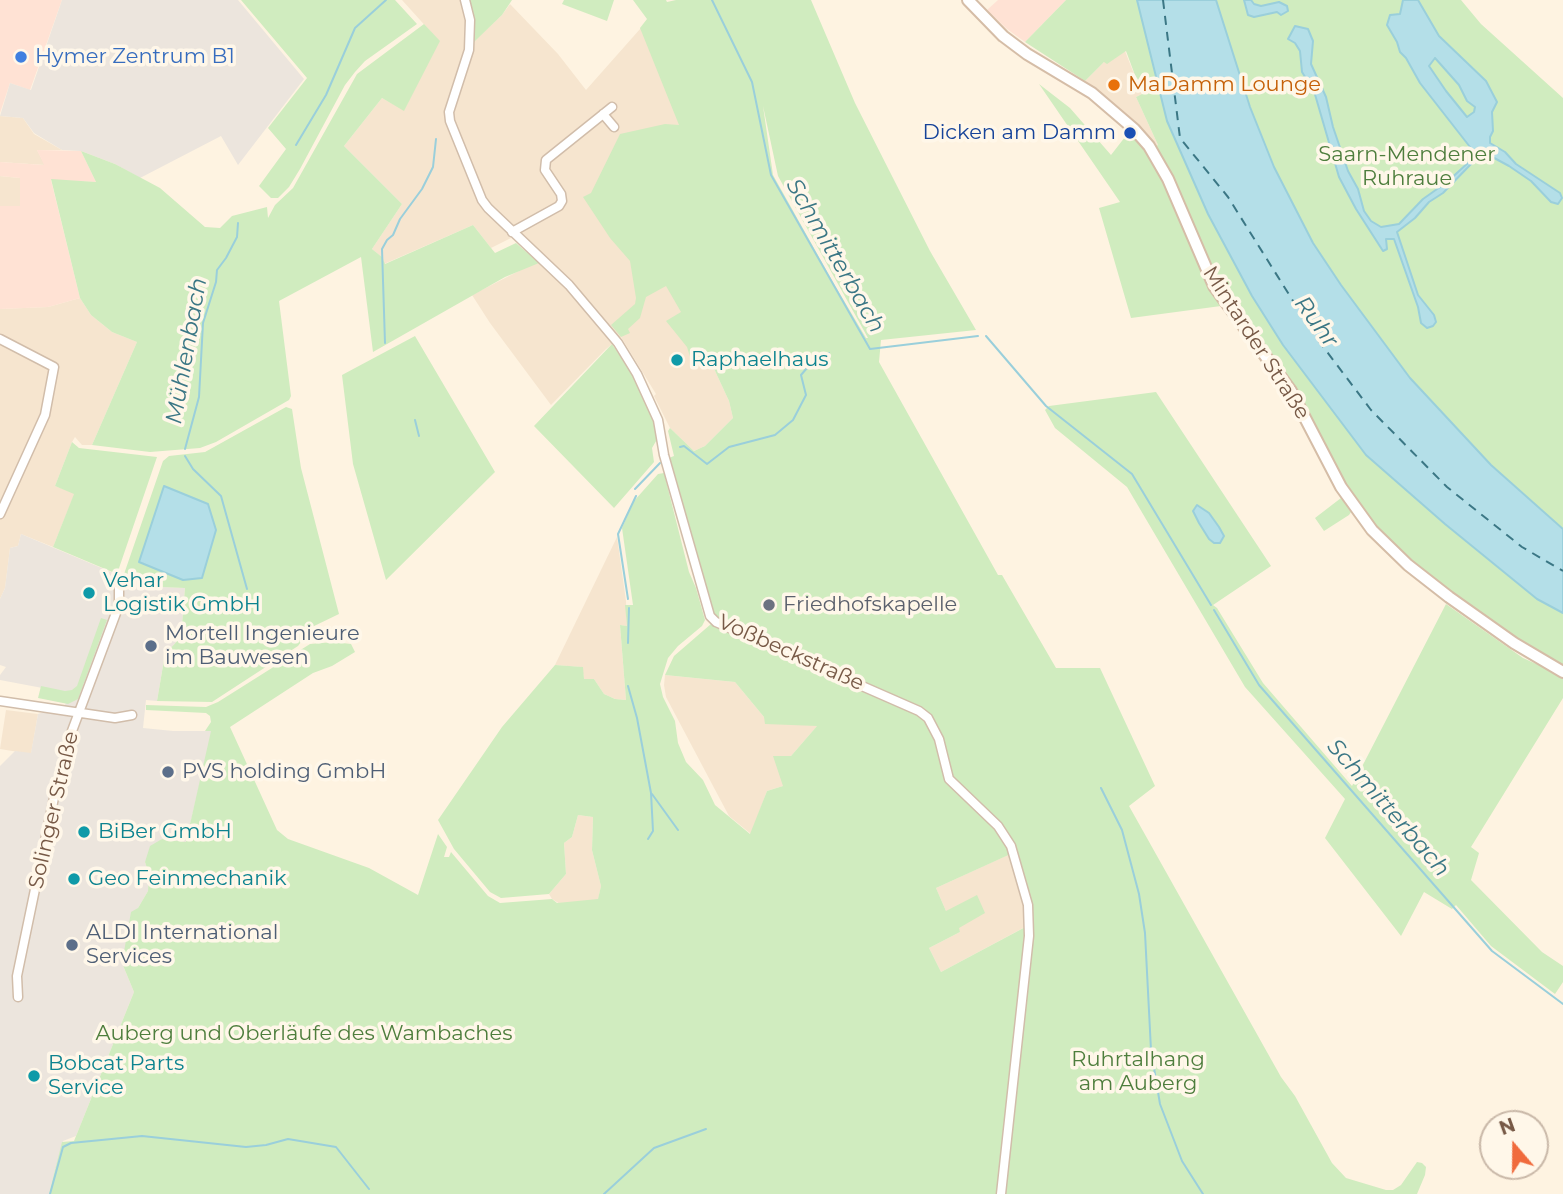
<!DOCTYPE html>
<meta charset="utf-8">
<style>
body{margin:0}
#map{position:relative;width:1563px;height:1194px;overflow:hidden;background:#fef3e1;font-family:Montserrat,sans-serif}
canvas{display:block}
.north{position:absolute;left:1479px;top:1110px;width:70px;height:70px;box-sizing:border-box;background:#fff7e9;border:2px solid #c9b8a8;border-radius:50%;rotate:340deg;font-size:19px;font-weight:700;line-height:28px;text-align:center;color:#775946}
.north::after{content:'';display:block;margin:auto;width:24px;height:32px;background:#f06b3d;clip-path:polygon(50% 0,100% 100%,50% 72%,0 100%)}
</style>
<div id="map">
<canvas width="1563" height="1194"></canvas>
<div class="north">N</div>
</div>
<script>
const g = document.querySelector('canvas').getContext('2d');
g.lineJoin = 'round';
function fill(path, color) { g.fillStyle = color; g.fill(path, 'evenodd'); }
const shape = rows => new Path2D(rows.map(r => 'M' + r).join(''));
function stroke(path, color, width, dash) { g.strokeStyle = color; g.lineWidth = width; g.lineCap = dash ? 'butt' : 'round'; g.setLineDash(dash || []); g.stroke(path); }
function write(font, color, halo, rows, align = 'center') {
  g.font = font + ' Montserrat,sans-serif'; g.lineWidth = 7; g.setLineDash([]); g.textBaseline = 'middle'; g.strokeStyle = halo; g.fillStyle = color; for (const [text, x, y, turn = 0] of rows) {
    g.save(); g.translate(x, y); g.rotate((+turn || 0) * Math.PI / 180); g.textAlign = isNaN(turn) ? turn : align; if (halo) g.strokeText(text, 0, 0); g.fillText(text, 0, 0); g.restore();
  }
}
const residential = shape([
 [402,0,462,0,467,34,466,49,502,15,510,4,558,54,586,90,648,20,680,125,709,358,729,401,733,418,705,446,694,451,670,428,654,396,656,394,621,337,606,349,551,405,490,323,472,295,544,258,521,237,513,237,491,248,473,225,384,264,382,257,372,249,402,204,344,146,382,98,404,110,439,41],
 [1125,51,1142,94,1136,97,1158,145,1152,148,1085,81,1105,61,1107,63],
 [0,116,23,118,34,134,62,150,37,150,45,165,0,162],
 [0,176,20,178,20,206,0,206],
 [80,298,91,315,112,332,137,342,92,445,82,445,75,437,72,442,55,486,75,493,53,547,21,534,18,546,10,548,5,588,0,599,0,309,48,307],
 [617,537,626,601,627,626,620,625,626,700,615,699,604,694,594,679,584,679,582,667,555,665],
 [665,675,735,682,764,717,818,725,791,756,783,786,767,791,751,834,729,816,712,784,666,697,664,685],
 [6,710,38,714,31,754,0,749],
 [578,815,593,817,592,850,601,886,598,900,570,910,552,899,549,894,566,874,564,843,572,837],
 [1010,854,1025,909,1025,927,941,972,929,948,960,932,946,911,936,888]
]);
const commercial = shape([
 [0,0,62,0,30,90,10,83,0,113],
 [998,0,1066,0,1025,42,1007,29,987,10],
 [37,150,81,151,96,182,51,180,80,298,48,307,0,309,0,206,20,206,20,178,0,176,0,162,44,165]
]);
const industrial = shape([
 [62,0,238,0,304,79,238,165,221,136,140,178,115,164,81,151,62,150,34,133,23,118,0,116,10,83,31,90],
 [21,534,123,577,161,587,185,588,181,637,165,654,157,701,146,700,143,728,173,731,212,731,186,842,162,839,145,862,149,874,148,891,138,908,122,963,134,992,76,1136,63,1141,49,1194,0,1194,0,766,15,751,31,753,38,714,65,705,69,693,0,680,0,675,6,667,0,665,0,599,5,588,10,548,18,546]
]);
const green = shape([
 [241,0,395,0,417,24,365,61,355,72,345,85,300,169,289,187,278,198,271,198,259,186,286,149,268,128,307,78],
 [469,0,512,0,502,15,474,42,473,16],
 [564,0,614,0,607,21,562,4],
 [633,0,666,0,667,2,676,0,811,0,855,103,930,251,976,330,881,340,879,362,998,575,1002,575,1056,668,1100,668,1155,786,1129,806,1281,1077,1295,1096,1332,1163,1346,1178,1386,1190,1393,1190,1401,1185,1417,1162,1422,1163,1426,1167,1425,1175,1417,1194,49,1194,62,1142,74,1141,134,992,122,963,131,912,138,908,148,891,149,874,145,862,150,846,162,839,186,842,211,731,205,731,211,722,210,716,206,713,146,710,146,705,206,707,218,702,310,644,334,642,351,644,355,652,332,666,313,673,230,727,277,830,288,839,369,868,418,895,438,834,447,847,444,857,449,857,451,852,488,896,500,903,552,899,557,903,598,899,601,886,592,850,593,817,578,815,572,837,564,843,566,874,549,894,501,898,490,892,454,849,438,820,502,727,555,665,583,667,584,679,594,679,604,694,615,699,626,700,620,625,627,626,625,605,633,605,622,528,634,501,658,474,664,473,689,572,696,588,705,620,702,626,678,646,668,658,660,684,663,697,675,721,678,743,686,762,703,780,715,805,750,834,767,791,783,786,773,756,791,756,817,726,765,724,764,717,735,682,665,675,674,656,711,624,770,648,774,641,718,620,712,613,669,458,674,456,668,431,670,428,694,451,705,446,733,418,729,401,709,358,692,363,687,347,666,321,681,312,666,286,646,297,640,318,628,329,630,333,621,337,611,325,635,304,636,298,630,261,610,238,583,197,591,193,620,134,665,124,679,125,640,28,647,19],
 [763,106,778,176,868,338,866,338,833,282,773,175],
 [1015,852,1031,924,941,972,929,948,960,932,959,928,985,913,977,895,946,911,936,888],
 [1066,0,1137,0,1167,121,1208,214,1252,296,1283,345,1537,599,1563,613,1563,667,1516,641,1448,592,1390,544,1360,509,1225,298,1152,148,1158,145,1136,97,1142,94,1126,51,1107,64,1104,62,1085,81,1025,42],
 [1178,0,1461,0,1481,24,1563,98,1563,568,1372,397],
 [424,24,440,41,404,111,382,98,344,146,402,204,372,249,382,257,385,264,473,225,495,253,516,243,539,263,505,277,373,352,361,257,279,301,291,396,289,400,216,442,200,448,150,452,92,445,137,342,112,332,91,315,80,298,51,179,96,182,81,151,115,164,160,188,205,227,220,228,232,216,267,207,268,218,275,205,293,188,357,74],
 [1039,84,1070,108,1111,155,1125,137,1135,136,1151,153,1200,265,1221,306,1131,318,1099,208,1120,202],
 [415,336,495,472,386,580,353,464,342,375],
 [612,344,632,373,652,412,659,436,652,448,654,462,614,508,534,426],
 [1156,392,1271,566,1213,605,1217,608,1263,683,1352,786,1446,604,1523,658,1563,676,1563,698,1471,847,1479,853,1471,880,1542,952,1563,966,1563,982,1555,994,1491,946,1456,905,1452,909,1424,892,1401,936,1325,838,1345,799,1245,687,1127,487,1055,428,1045,410,1049,406],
 [1193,512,1209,513,1224,536,1209,539],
 [286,407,292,409,301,468,339,614,312,627,298,646,212,702,157,701,165,654,181,637,185,588,161,587,123,577,163,461,169,456,205,452],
 [72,442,79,448,157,457,117,574,53,547,74,494,55,486],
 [1341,498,1351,512,1349,515,1324,531,1315,518],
 [101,618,107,620,78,699,68,704,38,698,41,686,65,691,72,690,77,686]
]);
const water = shape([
 [1137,0,1216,0,1250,107,1274,167,1313,243,1341,285,1410,378,1491,465,1563,529,1563,613,1537,599,1445,524,1366,455,1283,345,1252,296,1208,214,1167,121,1137,0],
 [1244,0,1251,0,1254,4,1261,6,1279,2,1287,6,1288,11,1281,15,1277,12,1254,17,1248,15,1244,0],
 [1403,0,1418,0,1439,36,1486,81,1497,102,1492,112,1493,131,1490,137,1490,143,1505,152,1516,164,1560,193,1562,198,1558,204,1551,202,1531,181,1509,166,1485,153,1474,158,1471,154,1470,147,1420,83,1406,58,1400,52,1397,42,1387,25,1390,15,1400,14,1403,0],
 [1435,58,1459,85,1467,101,1475,107,1474,112,1467,117,1446,91,1429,66,1435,58],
 [1295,26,1308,29,1313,41,1311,64,1326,97,1333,127,1348,171,1358,189,1364,211,1371,221,1381,227,1399,224,1423,199,1447,182,1469,162,1471,164,1443,193,1429,202,1415,218,1397,232,1418,295,1434,315,1436,322,1433,326,1427,328,1421,323,1418,307,1394,239,1386,239,1387,249,1383,251,1356,209,1339,177,1314,91,1302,72,1300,51,1295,43,1288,39,1295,26],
 [164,486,208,504,216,530,202,578,183,580,139,562,164,486],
 [1197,505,1209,513,1219,527,1224,536,1220,543,1214,543,1209,539,1199,523,1193,511,1197,505]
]);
const stream = shape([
 [712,0,752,82,771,175,870,349,978,336],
 [296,145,326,95,355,28,386,0],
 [986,336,1046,406,1132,474,1211,605],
 [385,343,382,249,387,240,393,235,400,219,422,189,433,167,436,139],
 [415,420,419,436],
 [680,447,684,446,707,464,729,447,775,435,793,420,806,395,801,375,807,368,824,360,829,353],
 [185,449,199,397,203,323,216,282,217,270,226,258,237,237,238,223],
 [185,456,193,469,221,496,247,589],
 [635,489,660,463],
 [628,599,618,534,636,496],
 [1214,610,1259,685,1492,951,1563,1004],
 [628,643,629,608],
 [628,686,637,718,651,793,653,831,648,839],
 [1101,788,1122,830,1139,894,1145,933,1151,1050,1160,1104,1182,1161,1203,1194],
 [652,794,678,830],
 [50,1194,63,1147,71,1143,142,1136,246,1147,266,1145,288,1139,336,1147,369,1189],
 [604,1194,654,1148,706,1129]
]);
const ferry = shape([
 [1163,0,1180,138,1228,197,1315,336,1371,410,1447,487,1522,547,1563,571]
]);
const street = shape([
 [465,0,470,20,469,50,449,112,450,121,482,200,488,208,569,285,618,343,637,374,658,420,664,455,710,616,716,622,919,711,928,718,939,739,949,779,998,826,1011,846,1028,905,1029,936,1001,1194],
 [603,114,614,127],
 [512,232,559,206,562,201,561,194,545,170,546,160,612,107],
 [0,339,54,367,45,415,0,514],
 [0,701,115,718,132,715],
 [18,997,17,976,55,793,72,731,119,605,119,588]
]);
const secondary = shape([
 [968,0,1003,36,1027,54,1092,93,1134,129,1149,146,1168,179,1214,286,1291,391,1341,487,1372,530,1408,565,1449,597,1514,643,1563,672]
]);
const markers = [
 [21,57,7,"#3f7fe0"],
 [1114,85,7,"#e8710a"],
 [1130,133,7,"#1a4fb4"],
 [677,360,7,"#0f9aa8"],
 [89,593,7,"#0f9aa8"],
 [769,605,7,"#6b7280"],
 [151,646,7,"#5c6f8a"],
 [168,772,7,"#5c6f8a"],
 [84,832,7,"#0f9aa8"],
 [74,879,7,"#0f9aa8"],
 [72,945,7,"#5c6f8a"],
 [34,1076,7,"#0f9aa8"]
];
const shopNames = [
 ["Hymer Zentrum B1",35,57]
];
const foodNames = [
 ["MaDamm Lounge",1128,85]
];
const transitNames = [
 ["Dicken am Damm",1116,133]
];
const parkNames = [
 ["Saarn-Mendener",1407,155],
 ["Ruhraue",1407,179],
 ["Auberg und Oberläufe des Wambaches",304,1034],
 ["Ruhrtalhang",1138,1060],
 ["am Auberg",1138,1084]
];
const streetNames = [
 ["Mintarder Straße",1256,343,57],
 ["Voßbeckstraße",791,653,24],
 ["Solinger Straße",54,810,-77]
];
const cultureNames = [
 ["Raphaelhaus",691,360],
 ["Vehar",103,581],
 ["Logistik GmbH",103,605],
 ["BiBer GmbH",98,832],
 ["Geo Feinmechanik",88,879],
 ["Bobcat Parts",48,1064],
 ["Service",48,1088]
];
const worshipNames = [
 ["Friedhofskapelle",783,605]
];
const serviceNames = [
 ["Mortell Ingenieure",165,634],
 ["im Bauwesen",165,658],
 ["PVS holding GmbH",182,772],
 ["ALDI International",86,933],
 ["Services",86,957]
];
const waterNames = [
 ["Schmitterbach",835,256,60],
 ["Ruhr",1316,322,54],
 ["Mühlenbach",187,351,-80],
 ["Schmitterbach",1388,808,49]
];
fill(residential, '#f6e5cf');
fill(commercial, '#ffe2d4');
fill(industrial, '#ece5dd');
fill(green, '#d0ecbf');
fill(water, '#b4dfe8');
stroke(water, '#9acfdb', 2);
stroke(stream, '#9acfdb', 2);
stroke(ferry, '#3b7785', 2, [9, 7]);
stroke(street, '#d1bdaa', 11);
stroke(secondary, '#d5bda7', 14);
stroke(street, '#fff', 8);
stroke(secondary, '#fff', 10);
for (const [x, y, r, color] of markers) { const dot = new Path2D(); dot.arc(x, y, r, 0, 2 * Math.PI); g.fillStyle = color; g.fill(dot); stroke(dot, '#fff7e9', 2.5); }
write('21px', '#366cbe', '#fff7e9', shopNames, 'left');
write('21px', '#c56008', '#fff7e9', foodNames, 'left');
write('21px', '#164399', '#fff7e9', transitNames, 'right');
write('21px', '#4e7e3d', '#fff7e9', parkNames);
write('21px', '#775946', '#fff7e9', streetNames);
write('21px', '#0d838f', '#fff7e9', cultureNames, 'left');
write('21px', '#5b616d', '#fff7e9', worshipNames, 'left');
write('21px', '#4e5e75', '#fff7e9', serviceNames, 'left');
write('italic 23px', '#3b7785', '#fff7e9', waterNames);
</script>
